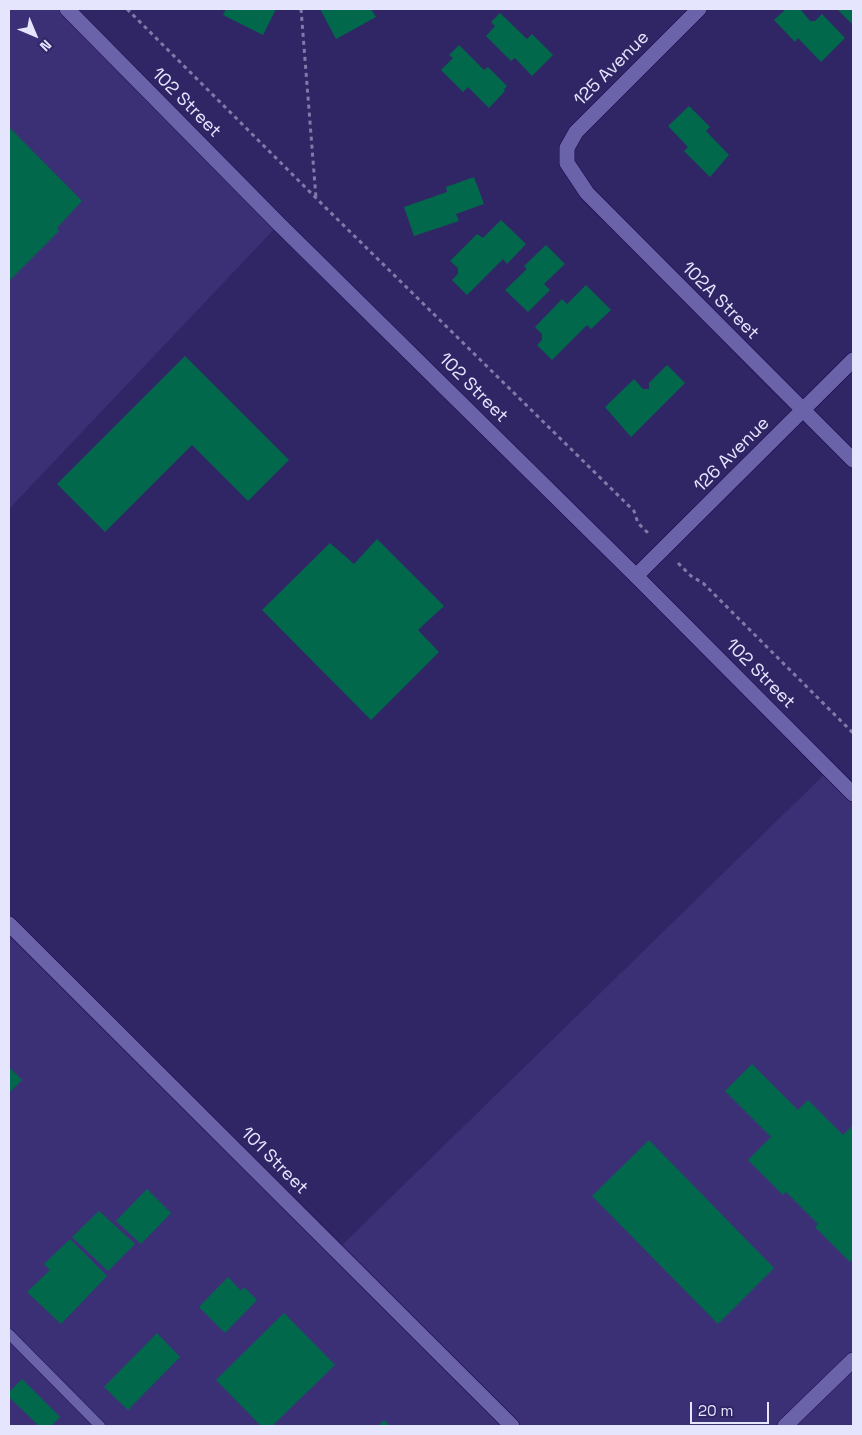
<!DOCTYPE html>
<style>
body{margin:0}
#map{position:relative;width:862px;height:1435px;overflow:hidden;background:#302666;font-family:"Space Grotesk",sans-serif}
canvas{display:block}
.frame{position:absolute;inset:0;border:10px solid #e5e5fd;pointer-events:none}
.north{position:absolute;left:10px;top:10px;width:50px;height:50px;-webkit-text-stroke:4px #302666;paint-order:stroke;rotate:135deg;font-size:14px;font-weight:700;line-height:20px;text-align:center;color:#e5e5fd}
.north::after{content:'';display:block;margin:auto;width:18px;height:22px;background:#e5e5fd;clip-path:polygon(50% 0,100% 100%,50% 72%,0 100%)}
.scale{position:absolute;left:690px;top:1402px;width:79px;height:22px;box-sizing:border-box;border:2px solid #e5e5fd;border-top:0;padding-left:6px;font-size:15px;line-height:18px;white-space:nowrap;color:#e5e5fd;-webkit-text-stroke:4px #302666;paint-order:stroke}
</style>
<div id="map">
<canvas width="862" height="1435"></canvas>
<div class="frame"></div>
<div class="north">N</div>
<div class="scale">20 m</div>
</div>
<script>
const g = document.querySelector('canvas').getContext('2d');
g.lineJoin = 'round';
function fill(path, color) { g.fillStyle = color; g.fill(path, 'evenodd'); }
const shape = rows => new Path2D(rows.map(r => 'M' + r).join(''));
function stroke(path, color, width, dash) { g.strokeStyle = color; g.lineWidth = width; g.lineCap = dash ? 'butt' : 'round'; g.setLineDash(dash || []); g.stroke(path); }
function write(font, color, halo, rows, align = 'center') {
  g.font = font + ' "Space Grotesk",sans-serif'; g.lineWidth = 4; g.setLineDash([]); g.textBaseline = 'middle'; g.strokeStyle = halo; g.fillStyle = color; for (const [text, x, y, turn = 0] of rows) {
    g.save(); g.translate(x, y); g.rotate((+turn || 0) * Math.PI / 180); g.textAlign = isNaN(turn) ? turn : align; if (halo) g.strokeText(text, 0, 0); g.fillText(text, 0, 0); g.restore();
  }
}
const built = shape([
 [9,9,67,9,279,224,9,509],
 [829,770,853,794,853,1426,9,1426,9,924,337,1250]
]);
const building = shape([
 [226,9,276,9,263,35,223,15],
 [320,9,371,9,376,17,336,39],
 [786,9,800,9,810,21,815,21,822,14,845,38,821,62,798,38,795,42,774,20],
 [837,9,853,9,853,25],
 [500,13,527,39,532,34,553,55,532,76,515,58,511,61,486,36,495,26,491,22],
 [459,45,484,70,488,67,507,86,504,89,505,91,489,108,468,87,463,92,441,70,453,58,449,55],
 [689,106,710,127,706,131,729,155,710,177,684,151,688,147,668,126],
 [9,127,82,201,57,228,59,231,9,281],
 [474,177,484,204,456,214,459,221,414,236,404,207,447,192,446,187],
 [501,220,526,244,507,264,503,259,467,295,452,280,458,274,458,268,450,261,477,234,483,238],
 [546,245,565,264,544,284,550,290,528,312,505,290,527,269,524,266],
 [586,285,611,310,591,329,587,325,552,360,537,345,542,340,542,334,535,327,562,299,567,304],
 [185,356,289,460,248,501,192,445,105,532,57,484],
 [667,365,685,383,631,437,605,407,634,379,643,389,649,389,649,383],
 [377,539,444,606,418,630,439,652,371,720,262,610,330,543,354,564],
 [752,1064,798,1110,808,1100,843,1135,853,1125,853,1258,850,1262,815,1227,818,1224,786,1192,783,1195,748,1160,771,1137,725,1091],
 [9,1067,22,1080,9,1093],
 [649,1140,774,1268,718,1324,592,1196],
 [147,1189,171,1213,141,1244,116,1221],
 [99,1211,135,1244,108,1271,72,1237],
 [70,1239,107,1276,61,1324,27,1292,50,1270,44,1264],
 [228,1277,241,1291,244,1287,257,1300,225,1333,199,1307],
 [284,1313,335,1365,272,1426,261,1426,216,1380],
 [157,1333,180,1357,128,1410,104,1387],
 [22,1379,60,1417,51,1426,39,1426,9,1397,9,1392],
 [384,1420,390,1426,378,1426]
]);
const path = shape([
 [127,9,329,211,634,511,638,523,649,534],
 [301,9,316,198],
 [678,563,691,576,703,583,853,733]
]);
const service = shape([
 [9,1334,100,1426]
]);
const minor = shape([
 [699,9,576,132,567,148,567,163,587,193,853,460],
 [636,576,853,360],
 [9,924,512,1426]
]);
const tertiary = shape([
 [67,9,279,224,636,576,853,794],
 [785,1426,853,1360]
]);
const streetNames = [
 ["125 Avenue",612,69,-45],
 ["102 Street",186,103,45],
 ["102A Street",720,301,45],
 ["102 Street",473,388,45],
 ["126 Avenue",732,455,-45],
 ["102 Street",760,674,45],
 ["101 Street",274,1161,45]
];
fill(built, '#3b3076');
fill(building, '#02684b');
stroke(service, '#1a0949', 11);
stroke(minor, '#1a0949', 16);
stroke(tertiary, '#1a0949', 16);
stroke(path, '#807aa9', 3, [4, 4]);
stroke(service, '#6a63aa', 10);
stroke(minor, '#6a63aa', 15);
stroke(tertiary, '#6a63aa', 15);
write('18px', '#e5e5fd', '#302666', streetNames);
</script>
